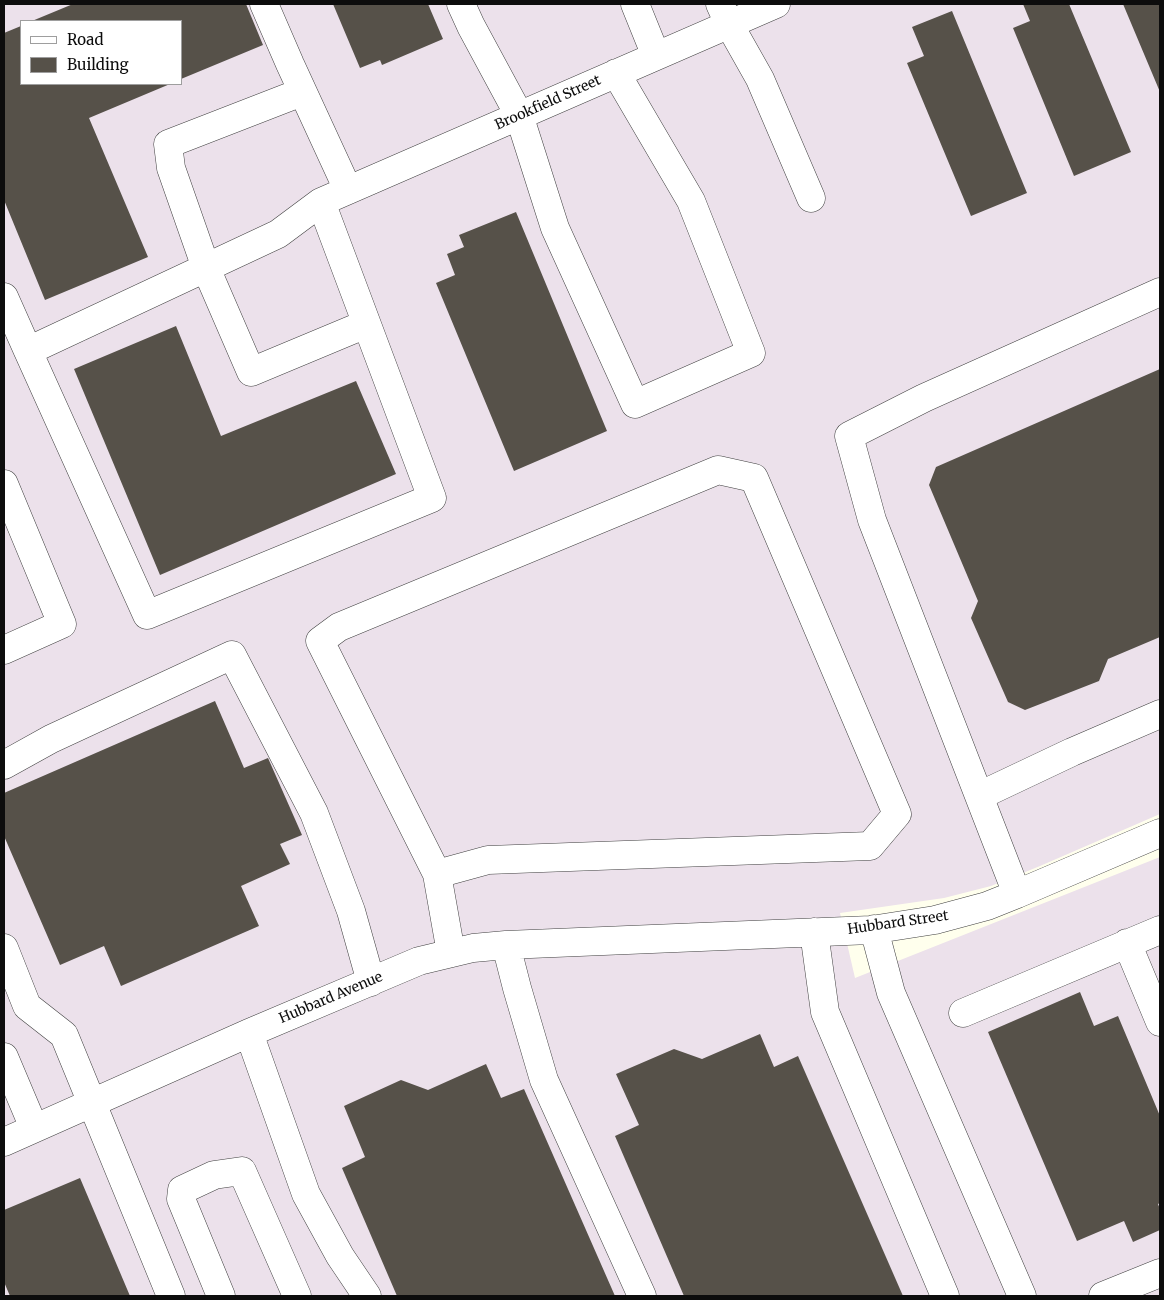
<!DOCTYPE html>
<style>
body{margin:0}
#map{position:relative;width:1164px;height:1300px;overflow:hidden;background:#ffffed;font-family:Merriweather,serif}
canvas{display:block}
.frame{position:absolute;inset:0;border:5px solid #0d0d0d;pointer-events:none}
.legend{position:absolute;left:20px;top:20px;width:162px;height:65px;box-sizing:border-box;background:#fff;border:1px solid #9e9e9e;margin:0;padding:6px 9px;list-style:none;font-size:15px;color:#0d0d0d}
.legend li{display:flex;align-items:center;gap:10px;height:25px}
.legend b{width:25px;border:1px solid #9e9e9e}
</style>
<div id="map">
<canvas width="1164" height="1300"></canvas>
<div class="frame"></div>
<ul class="legend">
<li><b style="height:6px;background:#fff"></b>Road</li>
<li><b style="height:14px;background:#565149"></b>Building</li>
</ul>
</div>
<script>
const g = document.querySelector('canvas').getContext('2d');
g.lineJoin = 'round';
function fill(path, color) { g.fillStyle = color; g.fill(path, 'evenodd'); }
const shape = rows => new Path2D(rows.map(r => 'M' + r).join(''));
function stroke(path, color, width, dash) { g.strokeStyle = color; g.lineWidth = width; g.lineCap = dash ? 'butt' : 'round'; g.setLineDash(dash || []); g.stroke(path); }
function write(font, color, halo, rows, align = 'center') {
  g.font = font + ' Merriweather,serif'; g.lineWidth = 5; g.setLineDash([]); g.textBaseline = 'middle'; g.strokeStyle = halo; g.fillStyle = color; for (const [text, x, y, turn = 0] of rows) {
    g.save(); g.translate(x, y); g.rotate((+turn || 0) * Math.PI / 180); g.textAlign = isNaN(turn) ? turn : align; if (halo) g.strokeText(text, 0, 0); g.fillText(text, 0, 0); g.restore();
  }
}
const industrial = shape([
 [4,4,1160,4,1160,814,1040,866,991,886,944,898,840,913,855,978,1160,857,1160,1296,4,1296],
 [21,21,181,21,181,84,21,84]
]);
const building = shape([
 [73,4,246,4,263,45,181,79,181,21,32,21],
 [333,4,428,4,443,39,382,65,380,60,360,68],
 [1023,4,1069,4,1131,152,1074,176,1013,28,1030,21],
 [1123,4,1160,4,1160,92],
 [952,11,1027,193,971,216,907,63,924,56,912,27],
 [21,26,21,84,170,84,89,118,148,257,45,300,4,200,4,33],
 [516,212,607,431,514,471,436,283,455,275,447,254,464,247,459,235],
 [176,326,221,436,356,381,396,474,160,575,74,369],
 [1160,369,1160,637,1108,659,1099,681,1025,710,1008,702,971,618,978,601,929,485,936,467],
 [215,701,244,768,268,758,302,835,280,844,290,864,241,886,259,926,121,986,104,946,60,965,4,836,4,793],
 [1080,992,1094,1026,1118,1016,1160,1116,1160,1203,1158,1204,1160,1209,1160,1230,1133,1242,1124,1221,1077,1241,988,1032],
 [760,1034,774,1067,798,1056,903,1296,684,1296,615,1136,639,1125,616,1074,674,1049,702,1059],
 [486,1064,501,1098,524,1089,615,1296,397,1296,342,1168,365,1157,344,1106,401,1080,428,1090],
 [80,1178,130,1296,10,1296,4,1282,4,1210]
]);
const minor = shape([
 [264,4,290,64,348,190],
 [461,4,471,26,519,115,555,228,635,404,751,353,691,201,616,73],
 [635,4,656,56],
 [720,4,729,24,760,79,811,198],
 [302,92,168,144,171,168,206,268,251,372,366,324],
 [4,297,28,351,278,234,321,202,776,4],
 [28,351,147,615,432,498,321,202],
 [4,484,62,624,4,650],
 [4,765,51,739,232,655,314,813,351,911,371,982],
 [979,796,1072,752,1160,714],
 [437,874,488,860,870,846,897,814,754,478,718,470,339,627,320,641,437,874,451,953],
 [1017,894,872,520,849,436,924,398,1160,292],
 [874,929,891,993,1022,1296],
 [814,932,825,1012,945,1296],
 [1127,943,1160,1022],
 [506,945,517,988,544,1080,642,1296],
 [4,948,27,1006,64,1035,171,1296],
 [963,1013,1160,930],
 [249,1033,306,1194,340,1256,367,1296],
 [4,1057,34,1128],
 [4,1142,249,1033,419,961,473,948,506,945,871,930,935,920,987,906,1017,894,1160,833],
 [221,1296,181,1199,182,1190,214,1175,242,1171,297,1296],
 [1103,1296,1160,1273]
]);
const streetNames = [
 ["Brookfield Street",548,103,-24],
 ["Hubbard Street",898,923,-8],
 ["Hubbard Avenue",331,998,-23]
];
fill(industrial, '#ece1eb');
fill(building, '#565149');
stroke(minor, '#404040', 29);
stroke(minor, '#fff', 28);
write('14px', '#0d0d0d', '#fff', streetNames);
</script>
